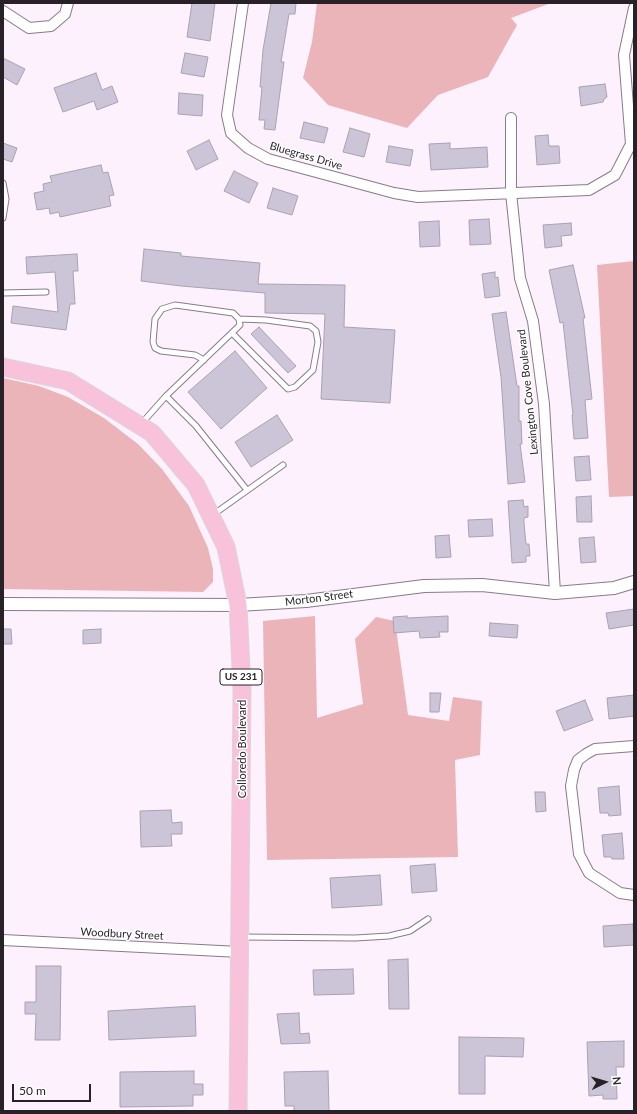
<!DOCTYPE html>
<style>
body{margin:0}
#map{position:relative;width:637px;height:1114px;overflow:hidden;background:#fef1fe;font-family:Lato,sans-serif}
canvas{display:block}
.frame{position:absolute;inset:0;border:4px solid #282228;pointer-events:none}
.north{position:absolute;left:585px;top:1062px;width:40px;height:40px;-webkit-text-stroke:3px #fff;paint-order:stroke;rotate:85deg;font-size:11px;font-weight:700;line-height:16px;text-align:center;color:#282228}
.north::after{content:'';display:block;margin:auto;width:14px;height:18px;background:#282228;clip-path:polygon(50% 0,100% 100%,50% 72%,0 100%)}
.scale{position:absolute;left:12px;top:1084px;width:79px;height:18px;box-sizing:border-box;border:2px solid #282228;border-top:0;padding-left:5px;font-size:12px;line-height:14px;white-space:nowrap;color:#282228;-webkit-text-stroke:3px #fff;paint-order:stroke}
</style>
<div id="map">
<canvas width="637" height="1114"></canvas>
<div class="frame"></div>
<div class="north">N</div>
<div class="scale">50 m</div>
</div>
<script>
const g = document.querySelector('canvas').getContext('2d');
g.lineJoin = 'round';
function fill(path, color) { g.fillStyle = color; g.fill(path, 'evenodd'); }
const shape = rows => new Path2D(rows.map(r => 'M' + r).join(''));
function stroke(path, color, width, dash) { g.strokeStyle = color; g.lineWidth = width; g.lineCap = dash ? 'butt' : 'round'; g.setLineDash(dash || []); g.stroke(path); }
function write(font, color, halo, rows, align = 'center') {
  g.font = font + ' Lato,sans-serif'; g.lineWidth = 3; g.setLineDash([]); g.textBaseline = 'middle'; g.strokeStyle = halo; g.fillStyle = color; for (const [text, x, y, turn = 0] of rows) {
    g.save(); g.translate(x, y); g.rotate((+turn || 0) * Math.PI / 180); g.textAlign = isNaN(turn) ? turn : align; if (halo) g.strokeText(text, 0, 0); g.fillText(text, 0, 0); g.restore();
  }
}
const green = shape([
 [317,3,551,3,511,18,517,25,488,77,438,95,407,128,328,105,303,78,312,42],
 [634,261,634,496,609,497,597,265],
 [3,378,39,386,68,397,104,418,138,444,162,469,189,506,208,548,213,569,213,582,203,592,3,589],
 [315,616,317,718,363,704,355,639,376,617,395,621,408,715,449,721,453,697,482,701,480,755,455,760,458,857,267,860,263,621]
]);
const building = shape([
 [192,3,215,3,210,41,187,37,192,3],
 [271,3,296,3,295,14,289,14,281,62,284,62,275,130,264,129,265,120,259,120,262,87,260,87,263,50,271,3],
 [185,53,208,57,204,77,181,73,185,53],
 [3,58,25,69,17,85,3,77,3,58],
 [96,73,102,90,112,86,118,102,97,110,94,101,63,112,54,88,96,73],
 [605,84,607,97,604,99,603,102,581,106,579,87,605,84],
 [179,93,203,95,202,116,178,114,179,93],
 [304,122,328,128,324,143,300,138,304,122],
 [350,128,370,134,364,157,343,152,350,128],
 [548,135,549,146,559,146,560,163,537,165,535,136,548,135],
 [209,140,218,159,196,170,187,151,209,140],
 [3,143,17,148,12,162,3,159,3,143],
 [450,143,450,149,487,147,488,167,431,170,429,144,450,143],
 [389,146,413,150,410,166,386,162,389,146],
 [101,165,103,173,108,172,114,195,109,196,111,206,60,217,59,212,50,214,49,208,37,210,34,193,44,191,43,184,52,182,50,176,101,165],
 [234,171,258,183,249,203,224,191,234,171],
 [273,188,298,196,292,215,267,208,273,188],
 [489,219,491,244,470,245,469,220,489,219],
 [439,221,440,246,420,247,419,222,439,221],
 [571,223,572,235,561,236,562,246,545,248,543,225,571,223],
 [144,249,181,253,181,256,260,263,258,284,345,285,344,327,395,330,390,403,321,399,325,314,265,313,265,293,181,286,141,281,144,249],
 [77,254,78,271,73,271,75,304,70,304,66,330,11,323,13,306,58,312,55,272,27,274,26,257,77,254],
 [573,265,585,318,583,318,592,399,585,400,588,438,574,439,572,415,573,415,563,322,560,323,549,270,573,265],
 [495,272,495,278,498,277,500,296,485,298,482,274,495,272],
 [506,312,517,386,519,386,519,421,521,421,522,444,520,444,525,482,508,484,501,377,492,314,506,312],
 [259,327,296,366,288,373,251,334,259,327],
 [235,351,267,388,221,429,188,392,235,351],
 [277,415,293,440,251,467,235,442,277,415],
 [589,456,591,480,576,481,574,457,589,456],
 [591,496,592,522,577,522,576,497,591,496],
 [523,500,524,507,528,506,528,517,524,518,524,523,526,544,529,544,530,556,526,556,526,562,512,563,508,501,523,500],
 [492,519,493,536,469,537,468,520,492,519],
 [449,535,451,557,436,558,435,536,449,535],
 [594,537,596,562,581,563,579,538,594,537],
 [634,609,634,625,609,629,606,613,634,609],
 [407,616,407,618,448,616,448,632,439,632,440,637,420,638,419,631,394,633,393,617,407,616],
 [490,623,518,625,517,638,489,636,490,623],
 [3,629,11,629,12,644,3,644,3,629],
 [101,629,101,643,83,644,83,630,101,629],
 [430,693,441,693,439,712,430,712,430,693],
 [634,695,634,716,609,719,607,698,634,695],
 [585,700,593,720,564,731,556,711,585,700],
 [619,786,621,815,609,816,608,813,600,813,598,788,619,786],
 [535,792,545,792,546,811,536,812,535,792],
 [171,810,172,823,182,822,182,834,171,834,172,846,141,847,140,811,171,810],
 [622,833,624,859,612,859,611,857,604,857,602,835,622,833],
 [435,864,437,891,412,893,410,866,435,864],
 [380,875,382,905,332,908,330,878,380,875],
 [633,924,634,945,604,947,603,926,633,924],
 [408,959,409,1009,389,1009,388,960,408,959],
 [36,966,61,966,60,1040,35,1040,36,1014,25,1014,25,1002,36,1002,36,966],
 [353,969,354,994,314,995,313,970,353,969],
 [195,1006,196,1036,109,1040,108,1011,195,1006],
 [299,1013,300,1034,309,1033,310,1043,281,1044,277,1014,299,1013],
 [459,1037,524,1038,523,1057,485,1056,485,1094,459,1094,459,1037],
 [624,1041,624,1067,616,1067,617,1099,603,1099,603,1095,589,1096,587,1042,624,1041],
 [194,1071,194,1084,203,1084,203,1095,193,1095,193,1106,120,1107,120,1072,194,1071],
 [328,1071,329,1111,294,1111,294,1106,285,1106,284,1072,328,1071]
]);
const service = shape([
 [3,183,6,199,3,218],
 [3,293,46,292],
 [232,333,288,389,295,387,313,370,318,342,316,331,310,326,266,320,239,319],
 [166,396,196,426,247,490],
 [142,423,166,396,240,325,239,319,233,313,175,305,162,309,155,319,153,342,155,348,161,351,195,355,204,360],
 [214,514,283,465],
 [241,937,355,938,389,936,410,931,428,919]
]);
const minor = shape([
 [243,3,227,115,231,133,248,148,268,159,394,193,418,197,589,190,615,175,631,144,624,55,634,8],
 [3,11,29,28,51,26,65,14,68,3],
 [511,118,511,193,520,278,533,321,544,404,555,593],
 [634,746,595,749,586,754,578,760,574,770,571,786,579,854,589,873,620,893,634,895],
 [3,940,240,952]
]);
const tertiary = shape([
 [3,604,238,605,306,601,424,586,482,585,555,593,614,588,634,582]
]);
const trunk = shape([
 [3,367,68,381,152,433,196,485,226,547,238,605,242,689,238,1111]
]);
const shields = [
 [241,677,42]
];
const shieldNames = [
 ["US 231",241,677]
];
const streetNames = [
 ["Bluegrass Drive",306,156,16],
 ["Lexington Cove Boulevard",528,392,-96],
 ["Morton Street",319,598,-7],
 ["Colloredo Boulevard",242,749,-90],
 ["Woodbury Street",122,934,3]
];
fill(green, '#ebb4b9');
fill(building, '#ccc4d7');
stroke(building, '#a9a1b4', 1);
stroke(service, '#897a88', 7);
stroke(minor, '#897a88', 12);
stroke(tertiary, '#897a88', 14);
stroke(trunk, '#d8d7d8', 19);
stroke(service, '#fff', 5);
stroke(minor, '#fff', 10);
stroke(tertiary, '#fff', 12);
stroke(trunk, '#f8c2db', 17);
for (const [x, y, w] of shields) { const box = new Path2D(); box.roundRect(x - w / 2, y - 8, w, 16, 3); g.fillStyle = '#fff'; g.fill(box); stroke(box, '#282228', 1); }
write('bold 10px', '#282228', null, shieldNames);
write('11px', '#282228', '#fff', streetNames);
</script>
